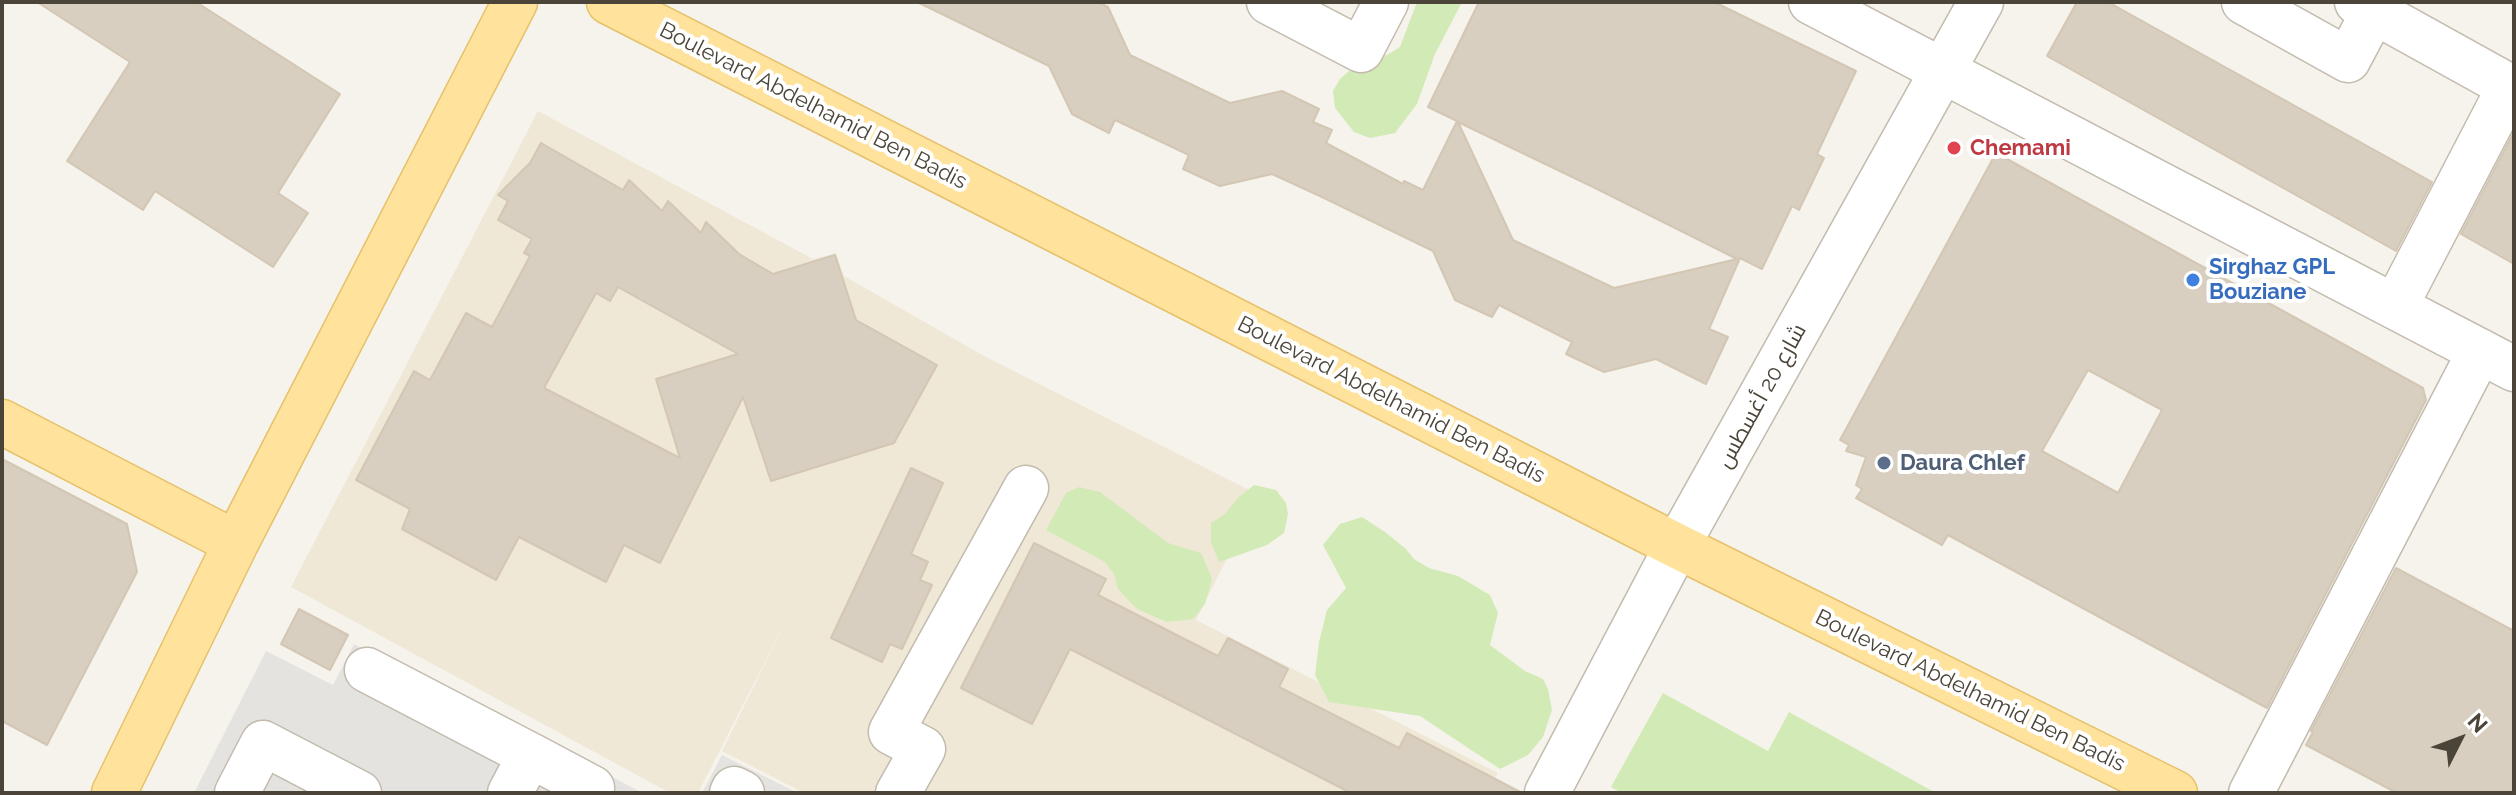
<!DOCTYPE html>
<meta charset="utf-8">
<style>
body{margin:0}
#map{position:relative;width:2516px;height:795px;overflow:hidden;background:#f6f3ec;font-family:Raleway,sans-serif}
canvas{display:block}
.frame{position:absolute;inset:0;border:4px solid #4b4439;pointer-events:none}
.north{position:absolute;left:2420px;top:699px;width:80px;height:80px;-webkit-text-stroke:6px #fff;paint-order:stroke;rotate:48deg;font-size:22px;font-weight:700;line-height:32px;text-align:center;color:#4b4439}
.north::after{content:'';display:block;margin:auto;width:28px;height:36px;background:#4b4439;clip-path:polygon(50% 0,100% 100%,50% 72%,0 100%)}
</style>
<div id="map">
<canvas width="2516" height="795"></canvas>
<div class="frame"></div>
<div class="north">N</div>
</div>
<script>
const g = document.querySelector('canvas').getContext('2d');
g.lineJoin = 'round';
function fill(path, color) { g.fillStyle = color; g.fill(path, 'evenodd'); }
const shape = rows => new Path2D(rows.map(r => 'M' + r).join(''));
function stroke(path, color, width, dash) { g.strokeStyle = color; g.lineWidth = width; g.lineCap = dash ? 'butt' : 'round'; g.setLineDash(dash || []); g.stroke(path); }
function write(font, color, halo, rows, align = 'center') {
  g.font = font + ' Raleway,Cairo,sans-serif'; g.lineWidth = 8; g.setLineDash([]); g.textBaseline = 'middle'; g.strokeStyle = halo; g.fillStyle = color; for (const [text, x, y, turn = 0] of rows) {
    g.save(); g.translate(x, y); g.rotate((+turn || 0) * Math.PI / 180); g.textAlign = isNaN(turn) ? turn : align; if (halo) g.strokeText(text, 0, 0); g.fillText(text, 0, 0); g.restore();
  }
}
const education = shape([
 [538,111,813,259,836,253,844,276,984,356,1259,495,1196,620,1498,773,1487,793,804,793,722,751,789,615,698,793,670,793,291,587]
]);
const green = shape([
 [1417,2,1462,2,1435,54,1417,104,1395,133,1370,138,1354,132,1335,108,1333,91,1340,79,1364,58,1387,55,1400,47],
 [1254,485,1276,490,1286,503,1288,514,1284,533,1267,545,1219,562,1211,542,1211,523,1225,514,1238,498],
 [1079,487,1100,492,1168,543,1201,553,1212,579,1205,604,1193,619,1167,622,1137,609,1118,589,1114,574,1105,562,1046,530,1066,493],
 [1362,517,1385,532,1406,549,1414,559,1429,568,1458,576,1490,595,1498,613,1490,645,1525,671,1543,679,1548,689,1552,710,1543,737,1528,755,1500,769,1420,716,1329,702,1315,675,1319,642,1327,610,1346,588,1323,545,1340,524],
 [1663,693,1768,751,1789,712,1936,793,1622,793,1611,787]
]);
const parking = shape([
 [354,644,643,793,194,793,266,651,333,685],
 [722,755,798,793,702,793]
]);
const building = shape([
 [37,2,196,2,340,94,278,193,308,213,273,267,155,191,143,210,67,161,130,62,37,2],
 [917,2,1098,2,1108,7,1130,55,1230,103,1282,91,1319,109,1313,122,1332,130,1326,143,1403,184,1404,181,1423,190,1457,121,1428,107,1479,2,1714,2,1856,71,1817,154,1824,158,1799,210,1792,206,1762,269,1740,258,1709,329,1728,337,1706,384,1656,359,1604,372,1566,354,1572,342,1499,305,1492,317,1455,300,1433,251,1322,197,1272,174,1220,186,1183,169,1189,155,1115,120,1109,133,1072,114,1049,66,917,2],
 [1458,122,1593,187,1737,259,1614,288,1513,240,1458,122],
 [2077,2,2108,2,2432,182,2396,251,2047,56,2077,2],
 [2514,132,2514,264,2461,234,2514,132],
 [541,143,623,190,629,180,662,211,668,201,701,233,706,222,739,254,773,274,835,255,856,320,937,365,894,443,771,481,743,397,660,563,624,545,606,582,519,537,496,580,402,529,410,509,356,480,414,371,430,380,466,313,492,327,530,256,524,253,532,239,498,220,508,201,498,195,530,163,541,143],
 [618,287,738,354,656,379,680,458,544,388,596,293,610,301,618,287],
 [1996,153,2423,388,2426,400,2267,708,1948,535,1942,545,1856,498,1862,489,1856,485,1866,457,1846,451,1849,445,1840,440,1996,153],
 [2088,370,2162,410,2118,493,2042,451,2088,370],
 [2,459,127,524,137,572,47,745,2,721,2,459],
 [911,468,943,483,911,554,928,562,920,580,932,585,902,649,890,644,882,662,831,638,911,468],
 [1034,543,1106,579,1098,595,1218,656,1228,638,1288,669,1279,687,1399,748,1407,733,1522,793,1351,793,1070,649,1032,724,961,688,1034,543],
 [2396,568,2514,631,2514,793,2397,793,2306,745,2313,732,2311,731,2396,568],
 [299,609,348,635,330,670,281,644,299,609]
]);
const minor = shape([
 [1269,2,1361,50,1386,2],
 [1811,2,2514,369],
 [2244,2,2348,60,2374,11],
 [2357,2,2514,89],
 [2395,307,2510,86],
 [367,670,530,755],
 [237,793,263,743,359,793],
 [510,793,530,755,592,788,589,793],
 [732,793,734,789,742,793],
 [898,793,923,749,891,732,1026,488],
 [1547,793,1677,546,1981,2],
 [2251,793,2480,351]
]);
const major = shape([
 [609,2,1677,546,2175,793],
 [2,422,236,543,114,793],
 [236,543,515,2]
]);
const markers = [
 [1954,148,8,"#e0444e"],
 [2193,280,8,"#3f7fe0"],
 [1884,463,8,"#5c6f8a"]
];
const streetNames = [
 ["Boulevard Abdelhamid Ben Badis",813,106,27],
 ["شارع 20 أغسطس",1762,396,-61],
 ["Boulevard Abdelhamid Ben Badis",1391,400,27],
 ["Boulevard Abdelhamid Ben Badis",1970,691,26]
];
const healthNames = [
 ["Chemami",1970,148]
];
const shopNames = [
 ["Sirghaz GPL",2209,267],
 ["Bouziane",2209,292]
];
const serviceNames = [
 ["Daura Chlef",1900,463]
];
fill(education, '#efe8d6');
fill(green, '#d2eab5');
fill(parking, '#e5e3e0');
fill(building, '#d8cfc1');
stroke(building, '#d3c7b4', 2);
stroke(minor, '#c2bbae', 47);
stroke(major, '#e6c16a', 47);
stroke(minor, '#fff', 44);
stroke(major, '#ffe39c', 44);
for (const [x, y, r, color] of markers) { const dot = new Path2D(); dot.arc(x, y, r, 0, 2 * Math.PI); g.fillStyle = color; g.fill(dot); stroke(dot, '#fff', 3); }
write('22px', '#4b4439', '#fff', streetNames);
write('bold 22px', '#be3a42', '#fff', healthNames, 'left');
write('bold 22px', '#366cbe', '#fff', shopNames, 'left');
write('bold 22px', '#4e5e75', '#fff', serviceNames, 'left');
</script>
